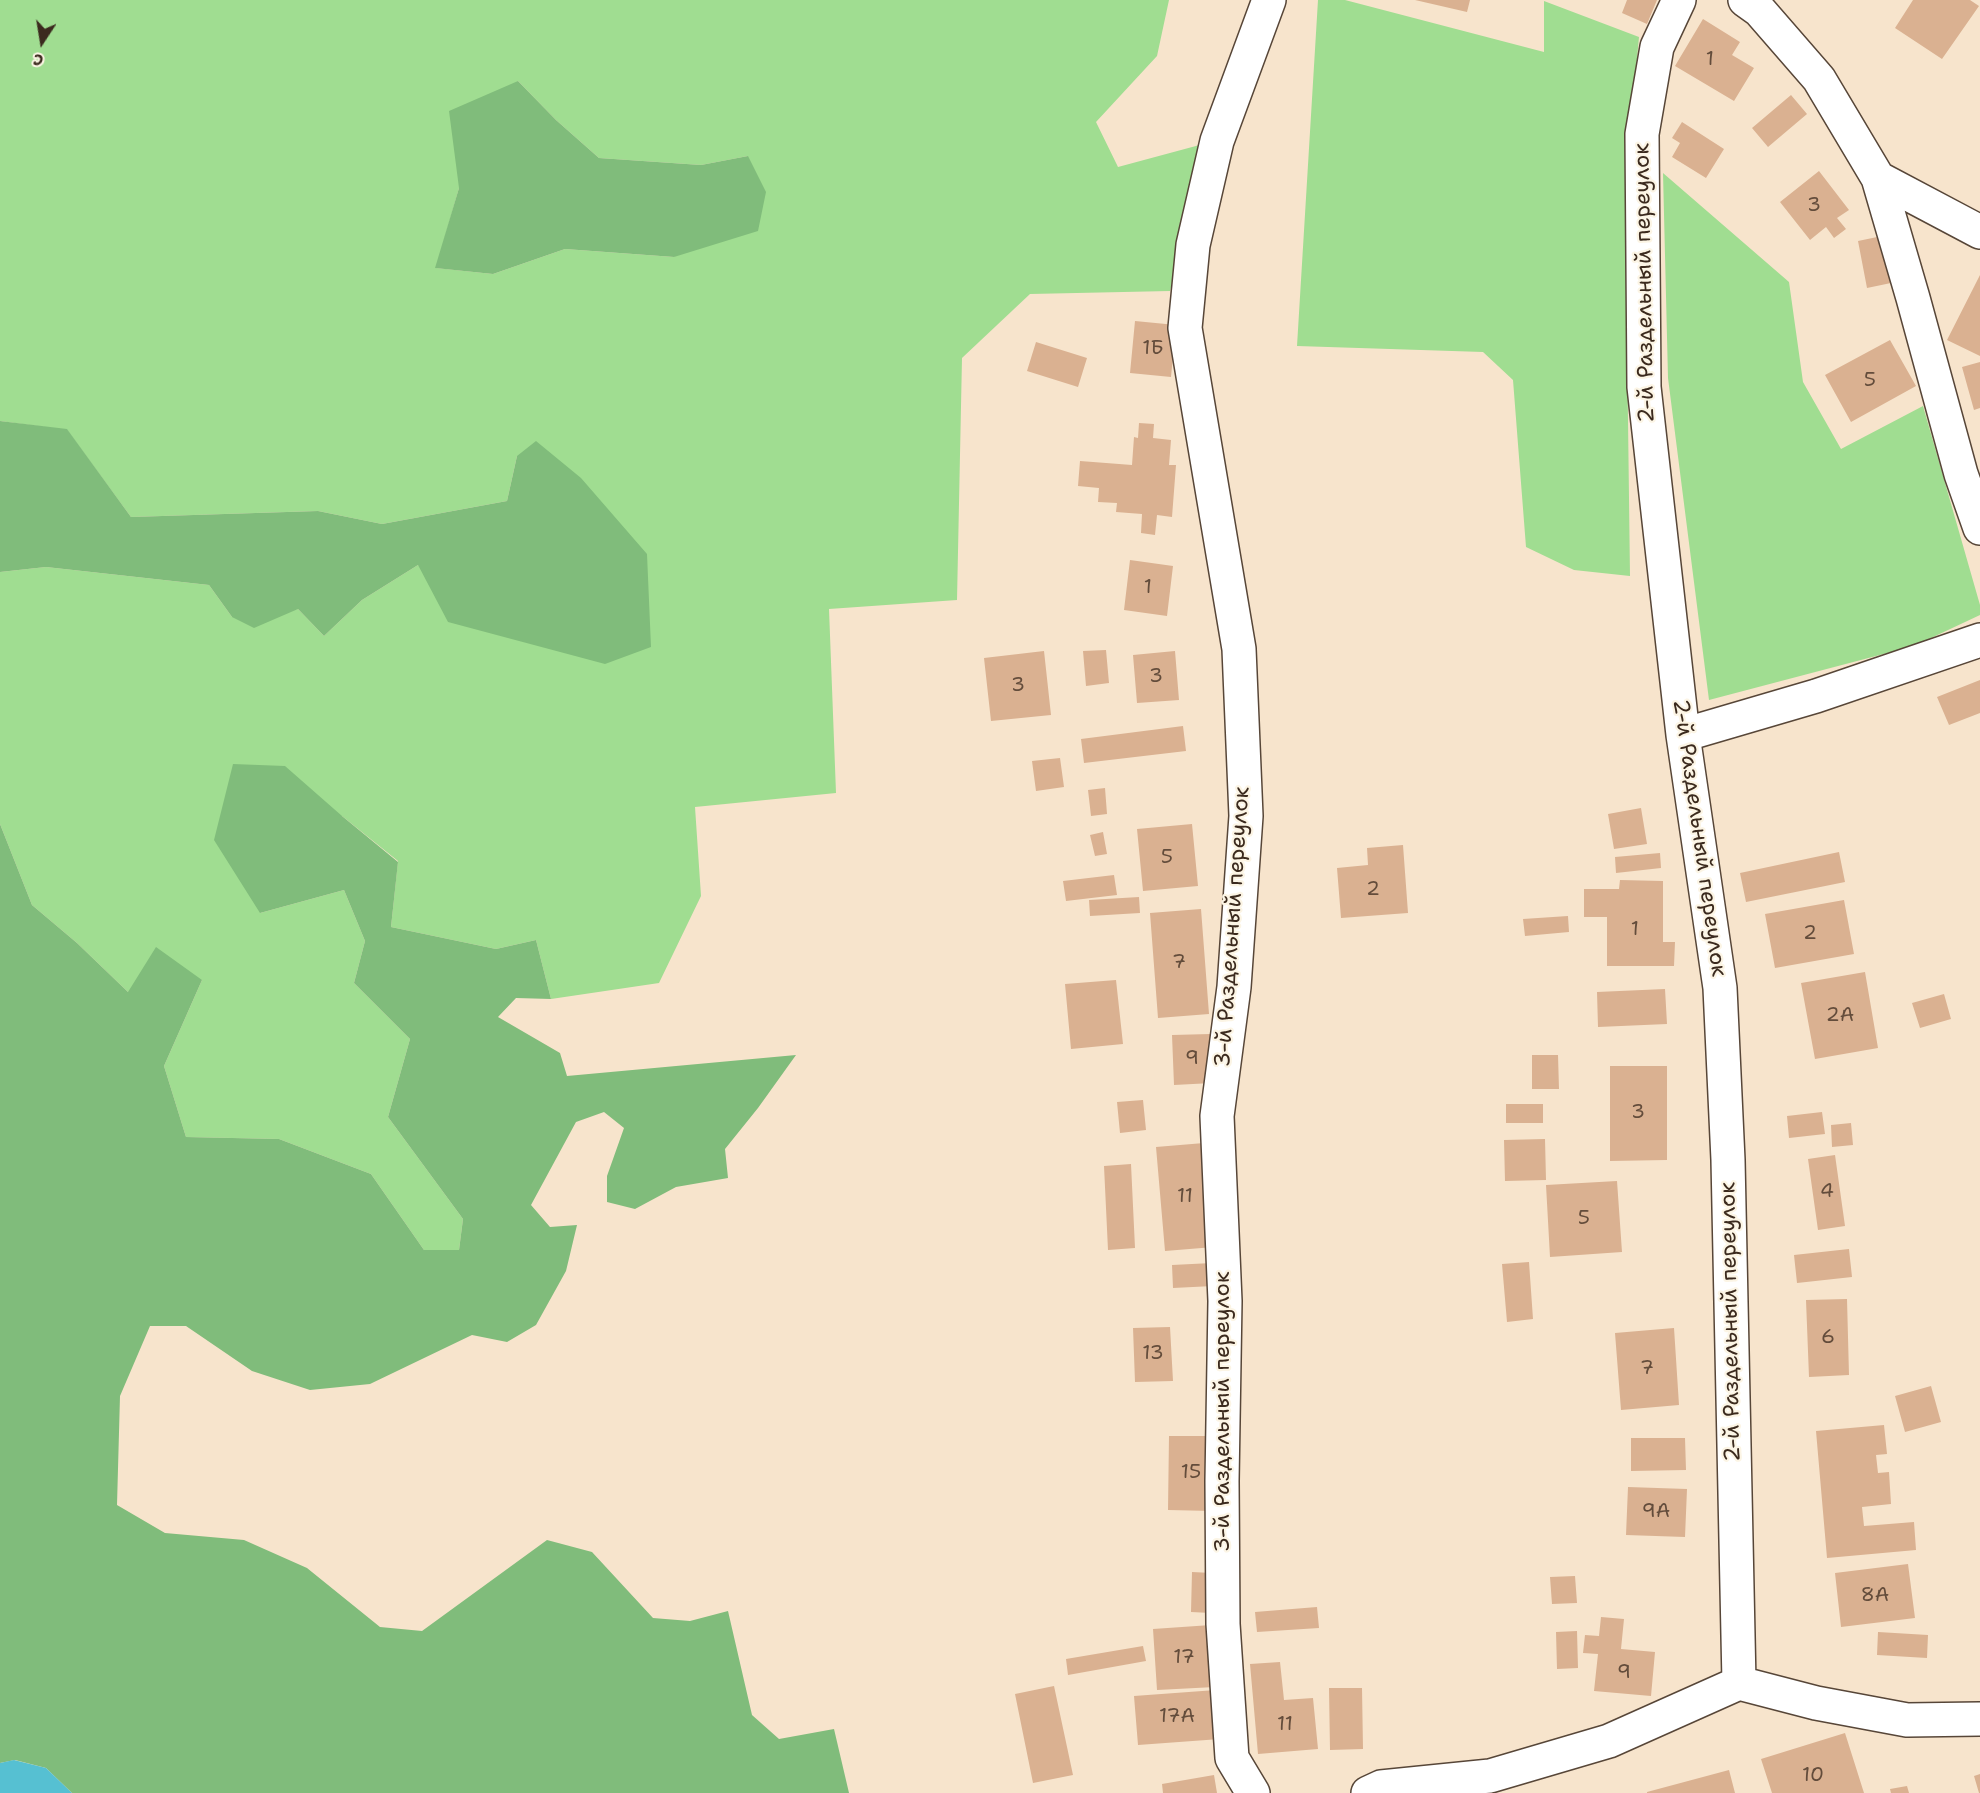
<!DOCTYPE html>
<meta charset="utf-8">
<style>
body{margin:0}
#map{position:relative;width:1980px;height:1793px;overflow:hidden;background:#f7e4cc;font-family:"Shantell Sans",sans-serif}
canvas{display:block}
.north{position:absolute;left:12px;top:12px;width:60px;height:60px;-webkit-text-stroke:4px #fcf5e5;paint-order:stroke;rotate:192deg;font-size:16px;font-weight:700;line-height:24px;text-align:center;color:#3b2a1e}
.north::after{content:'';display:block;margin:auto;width:21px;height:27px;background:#3b2a1e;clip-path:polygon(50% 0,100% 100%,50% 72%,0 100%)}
</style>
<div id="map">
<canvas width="1980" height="1793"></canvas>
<div class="north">С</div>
</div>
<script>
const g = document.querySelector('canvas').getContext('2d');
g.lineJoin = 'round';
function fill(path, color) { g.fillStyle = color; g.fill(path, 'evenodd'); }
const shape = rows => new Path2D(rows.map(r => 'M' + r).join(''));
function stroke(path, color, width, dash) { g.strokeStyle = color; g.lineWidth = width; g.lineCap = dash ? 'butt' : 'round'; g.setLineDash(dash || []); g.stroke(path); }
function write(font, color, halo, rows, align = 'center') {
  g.font = font + ' "Shantell Sans",sans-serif'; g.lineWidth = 4.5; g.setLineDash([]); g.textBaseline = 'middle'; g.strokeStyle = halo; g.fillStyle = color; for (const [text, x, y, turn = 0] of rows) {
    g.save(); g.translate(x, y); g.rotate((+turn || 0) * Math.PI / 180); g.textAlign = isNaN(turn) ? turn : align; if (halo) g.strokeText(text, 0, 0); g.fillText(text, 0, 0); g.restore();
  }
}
const green = shape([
 [0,0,1169,0,1157,56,1096,122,1118,167,1207,143,1170,291,1030,294,962,358,957,600,829,609,836,793,695,807,701,896,659,983,551,999,536,940,496,949,391,927,398,861,342,816,260,913,344,890,365,941,354,983,410,1039,388,1117,463,1219,459,1250,424,1250,371,1174,279,1139,186,1137,164,1066,202,980,128,992,77,943,32,905,0,824,0,572,46,567,209,585,232,617,298,609,324,636,362,600,418,565,605,663,517,456,507,501,382,524,318,511,131,517,67,430,0,421],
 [518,81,556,120,599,158,701,165,748,156,674,257,565,249,493,274,436,268,459,188],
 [1318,0,1345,0,1544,52,1544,1,1639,37,1625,186,1630,576,1574,570,1526,547,1513,380,1483,352,1297,346],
 [1663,173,1789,282,1803,382,1841,449,1923,406,1980,605,1980,615,1914,646,1709,700,1668,378]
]);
const forest = shape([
 [518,81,556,120,599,158,701,165,748,156,766,192,758,231,674,257,565,249,493,274,435,268,459,188,449,111],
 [0,421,67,429,131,517,318,511,382,524,507,501,517,456,536,441,581,478,647,554,651,647,605,664,448,622,418,565,362,600,324,636,298,609,254,628,232,617,209,585,46,567,0,572],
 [233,764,285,766,342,816,398,862,391,927,496,949,536,940,551,999,516,998,498,1017,560,1053,567,1076,796,1055,758,1108,725,1149,728,1178,676,1187,635,1209,607,1202,607,1176,624,1128,604,1112,576,1122,531,1205,550,1227,577,1225,566,1271,536,1325,507,1342,472,1335,370,1384,310,1390,252,1371,186,1326,150,1326,120,1396,117,1505,165,1533,244,1540,307,1568,380,1627,422,1631,547,1540,592,1552,653,1618,690,1621,728,1611,752,1715,779,1739,834,1729,849,1793,72,1793,46,1768,15,1760,0,1763,0,824,32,905,77,943,128,992,156,947,202,980,164,1066,186,1137,279,1139,371,1174,424,1250,459,1250,463,1219,388,1117,410,1039,354,983,365,941,344,890,260,913,214,840]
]);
const water = shape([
 [14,1760,46,1768,72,1793,0,1793,0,1763]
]);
const building = shape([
 [1415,0,1470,0,1467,12],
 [1627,0,1657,0,1647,24,1622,13],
 [1913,0,1970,0,1979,6,1942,59,1895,28],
 [1703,19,1740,42,1732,55,1754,68,1734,101,1675,66],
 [1791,95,1807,114,1768,147,1752,128],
 [1682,122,1724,149,1706,178,1672,157,1680,143,1672,138],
 [1819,171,1849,210,1837,218,1846,229,1834,238,1826,227,1810,240,1780,202],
 [1882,236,1891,283,1867,288,1858,241],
 [1980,275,1980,356,1947,340],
 [1135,321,1176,325,1171,377,1130,373],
 [1890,340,1916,386,1851,422,1825,375],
 [1036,342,1087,358,1078,387,1027,371],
 [1980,362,1980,408,1974,410,1962,367],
 [1139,423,1154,424,1153,438,1171,440,1169,465,1176,465,1172,517,1157,515,1155,535,1141,533,1142,514,1116,512,1117,503,1098,502,1099,488,1078,486,1080,461,1132,465,1134,437,1138,438],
 [1130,560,1173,566,1167,616,1124,610],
 [1106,650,1109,683,1086,686,1083,651],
 [1044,651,1051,715,991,721,984,658],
 [1175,651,1179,700,1137,703,1133,655],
 [1980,680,1980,713,1949,725,1937,697],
 [1183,726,1186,751,1084,763,1081,739],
 [1060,758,1064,787,1036,791,1032,761],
 [1105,788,1107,814,1091,816,1088,790],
 [1641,808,1647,844,1614,849,1608,814],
 [1192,824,1198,886,1143,891,1137,829],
 [1103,832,1107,854,1095,856,1090,835],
 [1403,845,1408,913,1341,918,1337,868,1368,865,1367,848],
 [1839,852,1845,882,1746,902,1740,873],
 [1660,853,1661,868,1616,873,1615,857],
 [1114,875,1117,895,1066,901,1063,881],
 [1620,880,1663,881,1663,942,1675,942,1674,966,1607,966,1607,917,1584,917,1584,889,1619,889],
 [1139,897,1140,913,1090,916,1089,900],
 [1844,900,1854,954,1775,968,1765,914],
 [1201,909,1209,1014,1158,1018,1150,913],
 [1568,916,1569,932,1525,936,1523,919],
 [1865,972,1878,1048,1815,1059,1801,983],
 [1116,980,1123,1044,1071,1049,1065,984],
 [1665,989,1667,1024,1598,1027,1597,992],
 [1944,994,1951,1019,1920,1028,1912,1003],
 [1210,1034,1212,1083,1174,1085,1172,1035],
 [1532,1055,1558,1055,1559,1089,1532,1089],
 [1610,1066,1667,1066,1667,1160,1610,1161],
 [1143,1100,1146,1130,1120,1133,1117,1102],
 [1506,1104,1543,1104,1543,1123,1506,1123],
 [1822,1112,1825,1134,1789,1138,1787,1116],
 [1851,1123,1853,1145,1832,1147,1831,1125],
 [1545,1139,1546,1180,1505,1181,1504,1140],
 [1204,1143,1214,1247,1165,1251,1156,1147],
 [1835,1155,1845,1226,1818,1230,1808,1159],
 [1131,1164,1135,1248,1108,1250,1104,1166],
 [1617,1181,1622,1252,1550,1257,1546,1185],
 [1849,1249,1852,1277,1797,1283,1794,1255],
 [1529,1262,1533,1319,1507,1322,1502,1264],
 [1212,1263,1213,1286,1173,1288,1172,1265],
 [1847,1299,1849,1375,1809,1377,1806,1300],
 [1170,1327,1173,1381,1135,1382,1133,1328],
 [1674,1328,1679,1405,1621,1410,1615,1333],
 [1931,1386,1941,1422,1905,1432,1895,1396],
 [1884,1425,1887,1454,1876,1455,1878,1473,1889,1472,1891,1504,1862,1507,1864,1526,1914,1522,1916,1550,1827,1558,1816,1431],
 [1169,1436,1214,1436,1213,1511,1168,1510],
 [1631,1438,1685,1438,1686,1470,1631,1471],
 [1628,1487,1687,1489,1685,1537,1626,1535],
 [1908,1564,1915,1618,1841,1627,1835,1573],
 [1192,1572,1212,1573,1211,1613,1191,1612],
 [1575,1576,1577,1603,1552,1604,1550,1577],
 [1317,1607,1319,1628,1257,1632,1255,1612],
 [1601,1617,1624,1619,1621,1649,1655,1652,1651,1696,1594,1691,1598,1654,1583,1653,1585,1635,1599,1636],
 [1211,1625,1215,1687,1157,1690,1153,1629],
 [1577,1631,1578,1668,1557,1669,1556,1632],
 [1878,1632,1928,1635,1927,1658,1877,1655],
 [1143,1646,1146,1661,1068,1675,1066,1659],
 [1280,1662,1284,1700,1313,1698,1318,1749,1258,1754,1250,1664],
 [1054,1686,1073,1775,1033,1783,1015,1694],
 [1329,1688,1362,1688,1363,1749,1330,1750],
 [1216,1690,1220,1739,1138,1745,1134,1696],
 [1845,1733,1864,1793,1772,1793,1761,1759],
 [1729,1770,1735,1793,1647,1793,1647,1792],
 [1980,1774,1980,1793,1979,1793,1974,1776],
 [1214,1775,1217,1793,1163,1793,1162,1784],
 [1907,1786,1909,1793,1891,1793,1890,1789]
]);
const street = shape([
 [1679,0,1657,47,1642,134,1644,387,1683,735,1720,988,1728,1160,1739,1683],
 [1745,0,1759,10,1819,79,1878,178,1980,232],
 [1878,178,1913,298,1961,474,1980,528],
 [1683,735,1816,696,1980,640],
 [1253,1793,1232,1758,1223,1624,1222,1481,1225,1301,1217,1116,1234,987,1246,816,1239,649,1185,328,1193,245,1217,141,1269,0],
 [1368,1793,1381,1787,1490,1776,1609,1741,1739,1683,1816,1703,1907,1720,1980,1719]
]);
const numberNames = [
 ["1",1710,60],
 ["3",1814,206],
 ["1Б",1153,349],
 ["5",1870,381],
 ["1",1148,588],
 ["3",1156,677],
 ["3",1018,686],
 ["5",1167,858],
 ["2",1373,890],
 ["1",1635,930],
 ["2",1810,934],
 ["7",1179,963],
 ["2А",1840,1016],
 ["9",1192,1059],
 ["3",1638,1113],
 ["4",1827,1192],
 ["11",1185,1197],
 ["5",1584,1219],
 ["6",1828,1338],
 ["13",1153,1354],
 ["7",1647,1369],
 ["15",1191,1473],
 ["9А",1656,1512],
 ["8А",1875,1596],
 ["17",1184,1658],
 ["9",1624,1673],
 ["17А",1177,1717],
 ["11",1285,1725],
 ["10",1813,1776]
];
const streetNames = [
 ["2-й Раздельный переулок",1645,283,-91],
 ["2-й Раздельный переулок",1699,838,82],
 ["3-й Раздельный переулок",1233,927,-86],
 ["2-й Раздельный переулок",1731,1322,-91],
 ["3-й Раздельный переулок",1223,1412,-90]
];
fill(green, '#a0dd91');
fill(forest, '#80bc7b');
fill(water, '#56c0d2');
fill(building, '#dab191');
stroke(street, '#574638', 36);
stroke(street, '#fff', 33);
write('20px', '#634c3b', null, numberNames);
write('22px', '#3b2a1e', '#fcf5e5', streetNames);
</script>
